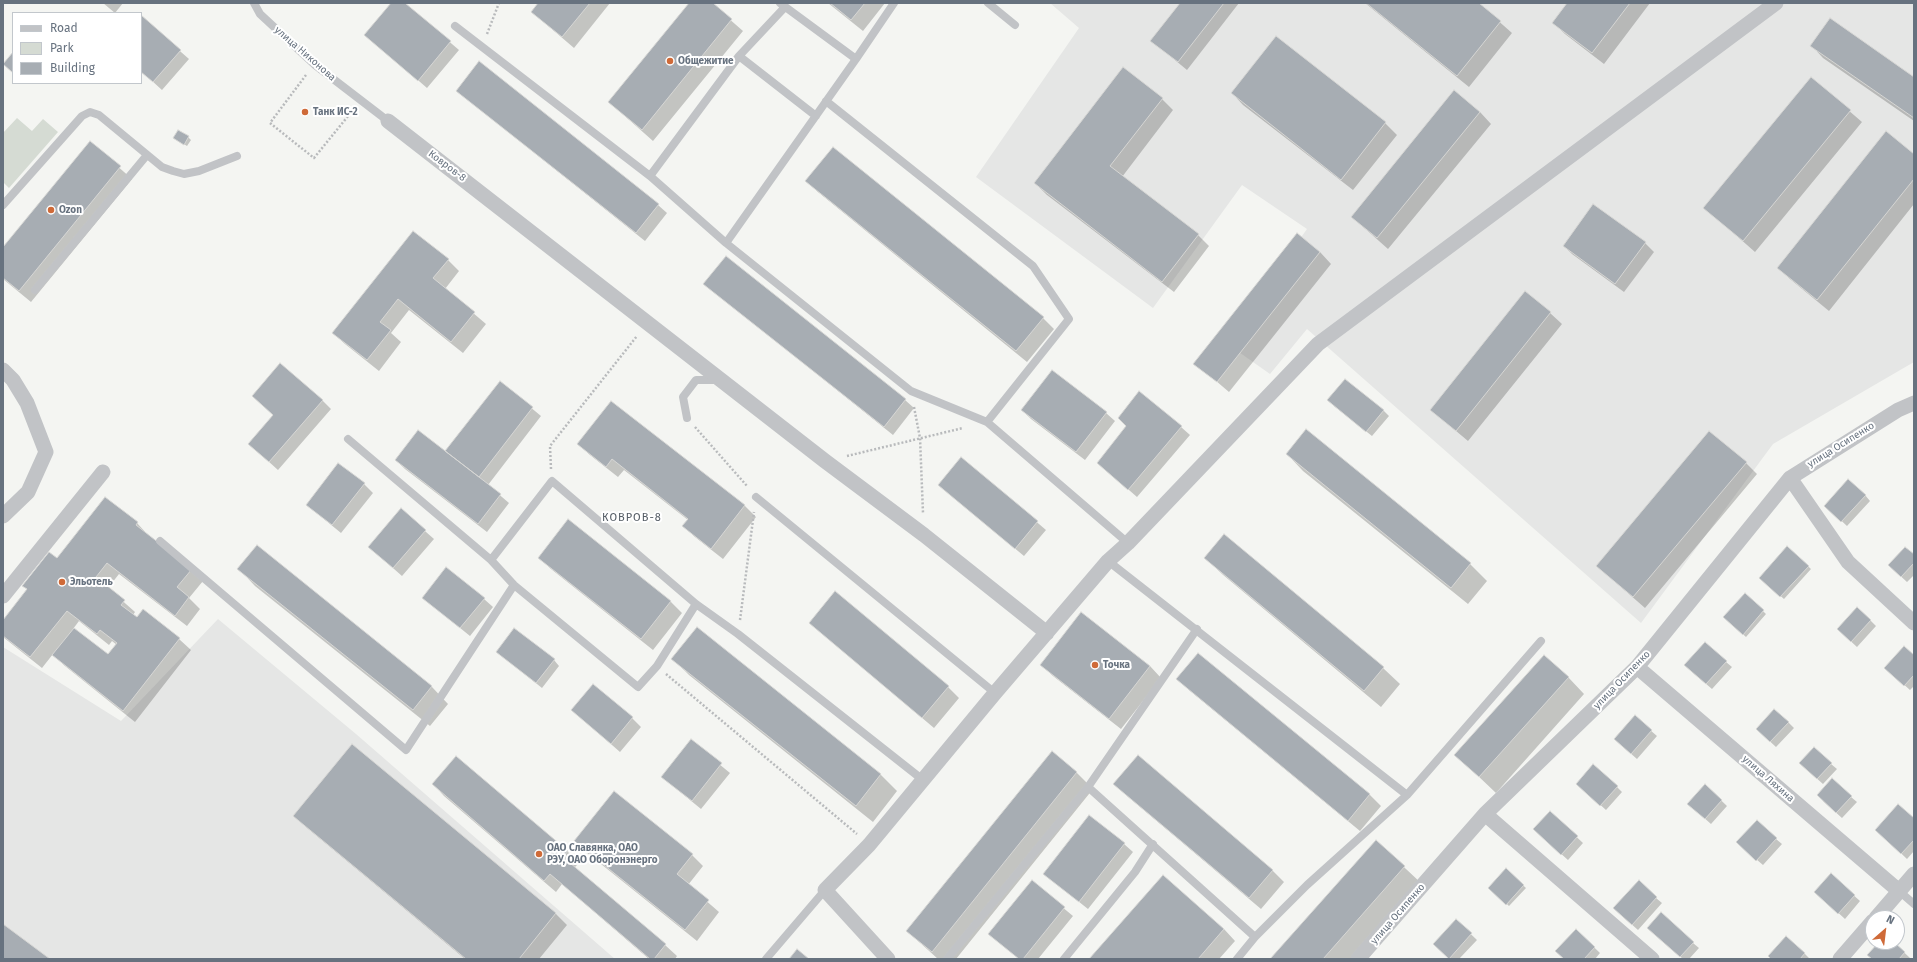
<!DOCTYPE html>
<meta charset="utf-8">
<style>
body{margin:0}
#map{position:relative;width:1917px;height:962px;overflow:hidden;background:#f4f5f2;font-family:"Fira Sans",sans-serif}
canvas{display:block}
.frame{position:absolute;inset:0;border:4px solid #67727f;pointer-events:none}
.legend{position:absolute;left:12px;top:12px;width:130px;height:72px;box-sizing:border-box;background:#fff;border:1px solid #c2c7cc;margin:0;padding:5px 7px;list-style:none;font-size:12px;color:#67727f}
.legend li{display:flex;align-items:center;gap:8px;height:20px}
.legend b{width:20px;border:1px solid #c2c7cc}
.north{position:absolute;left:1865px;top:910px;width:40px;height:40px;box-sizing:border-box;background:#fff;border:1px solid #c2c7cc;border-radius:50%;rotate:28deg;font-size:11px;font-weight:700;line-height:16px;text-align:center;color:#67727f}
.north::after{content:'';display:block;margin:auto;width:14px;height:18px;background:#cf6a38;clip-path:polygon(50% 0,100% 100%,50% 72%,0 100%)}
</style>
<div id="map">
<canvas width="1917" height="962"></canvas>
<div class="frame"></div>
<ul class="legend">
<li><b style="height:5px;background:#c1c3c6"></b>Road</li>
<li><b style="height:11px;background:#d5dbd3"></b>Park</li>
<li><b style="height:11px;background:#a7adb3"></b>Building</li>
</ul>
<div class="north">N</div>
</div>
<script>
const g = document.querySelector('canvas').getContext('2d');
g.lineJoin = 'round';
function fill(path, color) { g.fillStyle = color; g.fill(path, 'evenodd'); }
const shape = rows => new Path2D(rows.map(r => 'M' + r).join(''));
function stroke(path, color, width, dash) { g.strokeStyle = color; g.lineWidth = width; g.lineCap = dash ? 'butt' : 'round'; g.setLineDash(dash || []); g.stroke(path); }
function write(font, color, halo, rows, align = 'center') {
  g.font = font + ' "Fira Sans",sans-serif'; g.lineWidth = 4; g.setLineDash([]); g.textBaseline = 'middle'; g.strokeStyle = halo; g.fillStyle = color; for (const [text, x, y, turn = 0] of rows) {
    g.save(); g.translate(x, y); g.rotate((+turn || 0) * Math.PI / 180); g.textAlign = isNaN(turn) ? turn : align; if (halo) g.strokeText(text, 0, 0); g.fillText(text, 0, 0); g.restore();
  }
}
const built = shape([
 [1050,3,1914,3,1914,362,1773,444,1641,623,1307,329,1270,374,1226,343,1307,229,1242,185,1153,308,976,177,1079,28],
 [218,619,356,734,615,959,3,959,3,647,121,721]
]);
const green = shape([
 [17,118,32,131,43,119,58,132,9,188,3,182,3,133]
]);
const shadow = shape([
 [103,3,123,3,115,13],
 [393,3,404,3,459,50,427,88,366,35],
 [539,3,610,3,574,48,532,12],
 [690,3,711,3,743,31,653,141,609,102],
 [828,3,885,3,863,31],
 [1181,3,1239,3,1187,70,1152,41],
 [1365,3,1478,3,1512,33,1469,87],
 [1569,3,1650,3,1604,64,1565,34,1554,23],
 [141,17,189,59,162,90,141,71],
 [1276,38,1385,123,1397,135,1353,190,1243,105,1232,93],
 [1812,46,1914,78,1914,121,1823,58],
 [1812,79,1862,122,1755,252,1705,208],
 [457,91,658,205,667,213,645,241],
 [1162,99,1173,110,1122,177,1198,235,1209,246,1174,292,1047,195,1035,183],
 [1480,112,1491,124,1388,249,1352,217],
 [188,137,191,140,187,146,174,138],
 [90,142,132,179,31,302,3,279,3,249],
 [1914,155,1914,204,1829,311,1790,279,1778,268],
 [806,181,1043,318,1054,329,1027,362,818,192],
 [1645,243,1654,252,1624,292,1572,254,1564,246],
 [1320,252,1331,264,1229,392,1195,363],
 [448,260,459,271,445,289,486,324,463,353,409,310,391,333,401,342,379,371,345,344,333,333],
 [705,284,905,400,914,408,893,435],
 [1550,313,1562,324,1468,441,1431,410],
 [500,382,541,416,488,485,509,503,487,532,405,469,396,460,446,453],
 [322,400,331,409,278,470,258,452],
 [611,402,745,506,756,517,723,559,695,537,684,526,688,520,624,470,618,477,590,455,578,444],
 [1334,406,1383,410,1389,416,1372,436],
 [1022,410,1106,413,1115,421,1085,460,1031,419],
 [1181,427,1190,435,1137,497,1098,463],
 [1306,431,1470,564,1487,581,1468,604,1303,471,1287,454],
 [962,458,1046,530,1024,556,948,493],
 [1746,463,1757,474,1645,608,1597,566],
 [364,484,373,493,341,533,307,505],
 [1865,495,1870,501,1847,526,1831,511],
 [401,510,434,539,402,576,369,547],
 [568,521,671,602,682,613,653,650,551,569,539,557],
 [137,523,148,535,203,581,189,598,200,609,187,626,119,574,108,588,135,612,133,615,137,618,143,610,179,639,191,650,135,722,65,666,53,654,42,668,3,637,3,622,58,559],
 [79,621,109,645,112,641,117,645,108,656,73,629],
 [1225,535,1383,668,1400,684,1381,707,1222,574,1206,558],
 [257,547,432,687,448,704,430,726,255,586,239,569],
 [1787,547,1811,569,1784,599,1760,578],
 [1914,556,1914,575,1907,582,1895,571],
 [1745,594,1766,614,1746,637,1724,617],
 [423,598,484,599,493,607,470,636],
 [1870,620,1876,626,1857,647,1844,635],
 [810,623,948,687,959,698,934,728],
 [697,628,881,775,897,791,873,822,689,675,673,659],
 [497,652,554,660,559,666,542,688],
 [1198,654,1370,795,1381,806,1360,831,1189,690,1178,679],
 [1914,656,1914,686,1910,690,1891,673],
 [1726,662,1732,667,1712,689,1691,671],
 [1042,665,1150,666,1161,678,1121,729,1053,676],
 [1568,677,1584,694,1496,793,1456,755],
 [572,710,632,718,641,727,620,752],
 [1635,717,1657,736,1637,759,1621,745],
 [1788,722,1794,728,1776,747,1763,735],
 [691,741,730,773,701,809,662,777],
 [353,746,556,914,567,925,539,959,465,959,306,827,294,816],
 [1052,753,1077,773,1093,789,956,959,938,959,907,931],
 [456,757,568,852,579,863,574,868,665,945,677,956,675,959,649,959,562,884,556,892,444,796,433,784],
 [1831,764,1837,769,1823,784,1806,769],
 [1705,785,1727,806,1711,824,1694,809],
 [1617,787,1622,792,1606,810,1583,789],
 [1126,795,1272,870,1284,882,1261,909],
 [1851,797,1857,802,1842,818,1823,801],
 [1550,812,1583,843,1568,860,1540,835],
 [1914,820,1914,851,1907,859,1882,835],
 [1776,839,1782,844,1763,865,1743,848],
 [575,841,692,855,703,866,688,885,719,912,697,941,586,852],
 [1376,841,1421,883,1354,959,1271,959],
 [1124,844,1133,852,1088,909,1044,874],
 [1506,870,1526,888,1509,906,1490,888],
 [1831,875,1860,901,1845,919,1821,897],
 [1032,882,1073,916,1038,959,1019,959,990,934],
 [1656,898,1662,903,1638,930,1620,914],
 [1456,920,1477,940,1459,959,1450,959,1440,950],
 [1224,929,1235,941,1219,959,1090,959],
 [1576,930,1600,953,1595,959,1565,959],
 [1654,933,1693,943,1699,948,1689,959,1683,959],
 [1786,937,1805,954,1810,959,1773,959],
 [1881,942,1893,942,1910,958,1873,959]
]);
const building = shape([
 [391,3,405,3,451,41,418,81,364,35,391,3],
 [538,3,590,3,562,37,531,12,538,3],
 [689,3,713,3,732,19,642,130,608,102,689,3],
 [830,3,865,3,851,20,830,3],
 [1180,3,1224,3,1178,62,1150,41,1180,3],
 [1366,3,1479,3,1501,21,1457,76,1366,3],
 [1567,3,1630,3,1592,53,1552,23,1567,3],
 [141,15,181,50,153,82,141,72,141,15],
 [1830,18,1914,77,1914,118,1810,46,1830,18],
 [1276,36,1386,122,1341,180,1231,93,1276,36],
 [13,52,13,73,3,64,13,52],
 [479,61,659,204,636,233,456,91,479,61],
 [1123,67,1163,98,1110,166,1199,234,1162,282,1034,183,1123,67],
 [1811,77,1851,110,1743,241,1703,208,1811,77],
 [1454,90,1480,112,1377,238,1351,217,1454,90],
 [178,130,189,136,184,145,173,138,178,130],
 [1886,131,1914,154,1914,179,1817,300,1777,268,1886,131],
 [90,141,121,166,19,291,3,278,3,247,90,141],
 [833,147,1044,317,1016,351,805,181,833,147],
 [1593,204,1646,242,1615,284,1563,246,1593,204],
 [413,231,449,259,433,278,475,312,451,342,398,299,380,322,391,330,367,360,332,333,413,231],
 [1297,233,1320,252,1217,382,1193,364,1297,233],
 [726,256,906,399,884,427,703,284,726,256],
 [1525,291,1551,312,1456,431,1430,410,1525,291],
 [280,363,323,400,269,462,248,444,273,415,252,396,280,363],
 [1052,370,1107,412,1076,452,1021,410,1052,370],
 [1345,379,1384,410,1366,432,1327,400,1345,379],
 [500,381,533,407,479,477,445,451,500,381],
 [1139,391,1182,426,1128,490,1097,463,1126,426,1118,418,1139,391],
 [611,401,745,505,711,549,682,526,688,519,612,459,606,467,577,444,611,401],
 [1306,429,1471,563,1451,588,1286,454,1306,429],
 [418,430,501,494,478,524,395,460,418,430],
 [1709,431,1747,462,1633,597,1596,566,1709,431],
 [961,457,1038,521,1015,549,938,485,961,457],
 [338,463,365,483,332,525,306,505,338,463],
 [1848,479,1866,495,1841,522,1824,506,1848,479],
 [105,497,138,522,136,525,192,569,177,587,189,597,175,616,107,563,96,577,125,600,121,605,137,617,143,609,180,638,123,711,52,655,74,628,108,654,117,643,100,630,97,634,67,611,30,657,3,636,3,620,27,589,22,586,49,552,57,558,105,497],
 [401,508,426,530,393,568,368,547,401,508],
 [568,519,671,601,641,639,538,558,568,519],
 [1224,534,1384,667,1364,691,1204,558,1224,534],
 [257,545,432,686,413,710,237,569,257,545],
 [1787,546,1809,566,1780,597,1759,578,1787,546],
 [1905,547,1914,554,1914,563,1901,577,1888,565,1905,547],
 [446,567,485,598,460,628,422,598,446,567],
 [835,591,949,686,922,718,809,623,835,591],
 [1745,593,1764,610,1743,635,1723,617,1745,593],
 [1857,607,1871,620,1851,642,1837,629,1857,607],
 [1081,612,1150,666,1109,719,1040,665,1081,612],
 [697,627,881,774,856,806,671,659,697,627],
 [514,628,555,659,536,683,496,652,514,628],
 [1705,642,1727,661,1706,684,1684,665,1705,642],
 [1904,646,1914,655,1914,675,1904,686,1884,668,1904,646],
 [1198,653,1370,794,1348,821,1176,679,1198,653],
 [1544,655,1569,677,1479,777,1454,755,1544,655],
 [593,684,633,717,611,744,571,710,593,684],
 [1774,709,1789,722,1770,742,1756,729,1774,709],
 [1635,715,1652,730,1631,754,1614,739,1635,715],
 [691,739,722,763,692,801,661,777,691,739],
 [352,744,556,913,519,959,466,959,293,816,352,744],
 [1814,747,1832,763,1817,779,1799,763,1814,747],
 [1052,751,1077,772,932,952,906,931,1052,751],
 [1138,755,1273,870,1249,898,1113,784,1138,755],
 [456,756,568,851,563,857,666,944,654,959,650,959,550,874,544,881,432,784,456,756],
 [1593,764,1618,786,1600,806,1576,784,1593,764],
 [1832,778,1852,796,1836,813,1817,795,1832,778],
 [1705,784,1722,800,1705,819,1687,804,1705,784],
 [614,791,693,854,677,874,709,900,685,930,574,841,614,791],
 [1898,804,1914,818,1914,840,1901,854,1875,830,1898,804],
 [1550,811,1578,836,1561,855,1533,829,1550,811],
 [1089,815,1125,843,1079,902,1043,874,1089,815],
 [1757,820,1777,838,1756,861,1736,842,1757,820],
 [1376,840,1405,866,1323,959,1270,959,1376,840],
 [1506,868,1524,885,1506,905,1488,888,1506,868],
 [1831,873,1855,895,1838,914,1814,892,1831,873],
 [1163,875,1224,929,1198,959,1089,959,1163,875],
 [1032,880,1065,907,1023,959,1019,959,988,934,1032,880],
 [1639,880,1657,897,1632,925,1613,908,1639,880],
 [1661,912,1694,942,1680,957,1647,928,1661,912],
 [1456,919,1472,933,1449,959,1433,944,1456,919],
 [3,924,50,959,3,959,3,924],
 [1576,929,1595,947,1584,959,1564,959,1555,951,1576,929],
 [1786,936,1805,953,1800,959,1771,959,1768,956,1786,936],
 [1879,942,1894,942,1905,952,1899,959,1872,959,1867,955,1879,942],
 [797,949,809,959,789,959,797,949]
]);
const path = shape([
 [487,34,499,3],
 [306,75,270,123,314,158,353,110],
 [914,407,920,438,923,513],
 [695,427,747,486],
 [847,456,963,428],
 [551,469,550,446,637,336],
 [740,620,754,512],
 [666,674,857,834]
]);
const lane = shape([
 [254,3,260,14,315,65,388,121],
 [780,3,856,59,894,3],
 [988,3,1015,25],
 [455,26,650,176,726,243,911,391,987,422,1128,543],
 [739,56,816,116],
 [826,101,1033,266,1069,319,987,422],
 [650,176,739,56,785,7],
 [3,205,82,116,90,112,99,115,162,167,173,171,184,174,199,171,237,156],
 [726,243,856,59],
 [35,290,147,155],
 [687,418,683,397,696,380,719,380],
 [348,439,491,560],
 [756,497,995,693],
 [160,541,406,750,514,585],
 [1108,561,1407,795],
 [696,604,552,481,491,560,514,585,638,687,657,666,696,604,738,634,923,780],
 [1088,787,1255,937],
 [1899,891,1914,904],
 [766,959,825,890],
 [947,959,1088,787,1197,629],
 [1064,959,1135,872,1153,844],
 [1237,959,1255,937,1307,885,1407,795,1541,641]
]);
const street = shape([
 [388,121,825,461,924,535,1047,633],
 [3,370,13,380,27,403,46,452,28,492,3,516],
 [1790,478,1848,562,1914,623],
 [3,596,103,472],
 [1637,667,1899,891],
 [1485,814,1652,959],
 [1876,918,1914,874],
 [888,959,825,890,869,845,995,693,1108,561,1128,543,1318,344,1776,3],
 [1358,959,1485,814,1637,667,1790,478,1898,410,1914,403],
 [1840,959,1873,921]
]);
const markers = [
 [670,61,4,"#cf6a38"],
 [305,112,4,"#cf6a38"],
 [51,210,4,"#cf6a38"],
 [62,582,4,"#cf6a38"],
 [1095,665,4,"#cf6a38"],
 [539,854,4,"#cf6a38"]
];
const streetNames = [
 ["улица Никонова",305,54,41],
 ["Ковров-8",447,166,37],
 ["улица Осипенко",1841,445,-32],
 ["улица Осипенко",1622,680,-46],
 ["улица Ляхина",1768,779,41],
 ["улица Осипенко",1398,914,-49]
];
const poiNames = [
 ["Общежитие",678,61],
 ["Танк ИС-2",313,112],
 ["Ozon",59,210],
 ["Эльотель",70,582],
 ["Точка",1103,665],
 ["ОАО Славянка, ОАО",547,848],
 ["РЭУ, ОАО Оборонэнерго",547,860]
];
const neighbourhoodNames = [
 ["КОВРОВ-8",632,518]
];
fill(built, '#e5e6e5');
fill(green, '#d5dbd3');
fill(shadow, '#0003');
fill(building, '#a7adb3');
stroke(building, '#d6d6d4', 1);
stroke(path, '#b8babc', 2.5, [2, 2]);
stroke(lane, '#c1c3c6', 8);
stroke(street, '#c1c3c6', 15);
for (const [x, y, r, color] of markers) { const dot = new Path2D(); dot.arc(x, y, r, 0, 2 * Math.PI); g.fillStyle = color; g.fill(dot); stroke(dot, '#fff', 1.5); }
write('10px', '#67727f', '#fff', streetNames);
write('bold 10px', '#67727f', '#fff', poiNames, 'left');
g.letterSpacing = '1px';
write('11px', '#545c65', '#fff', neighbourhoodNames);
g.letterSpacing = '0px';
</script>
